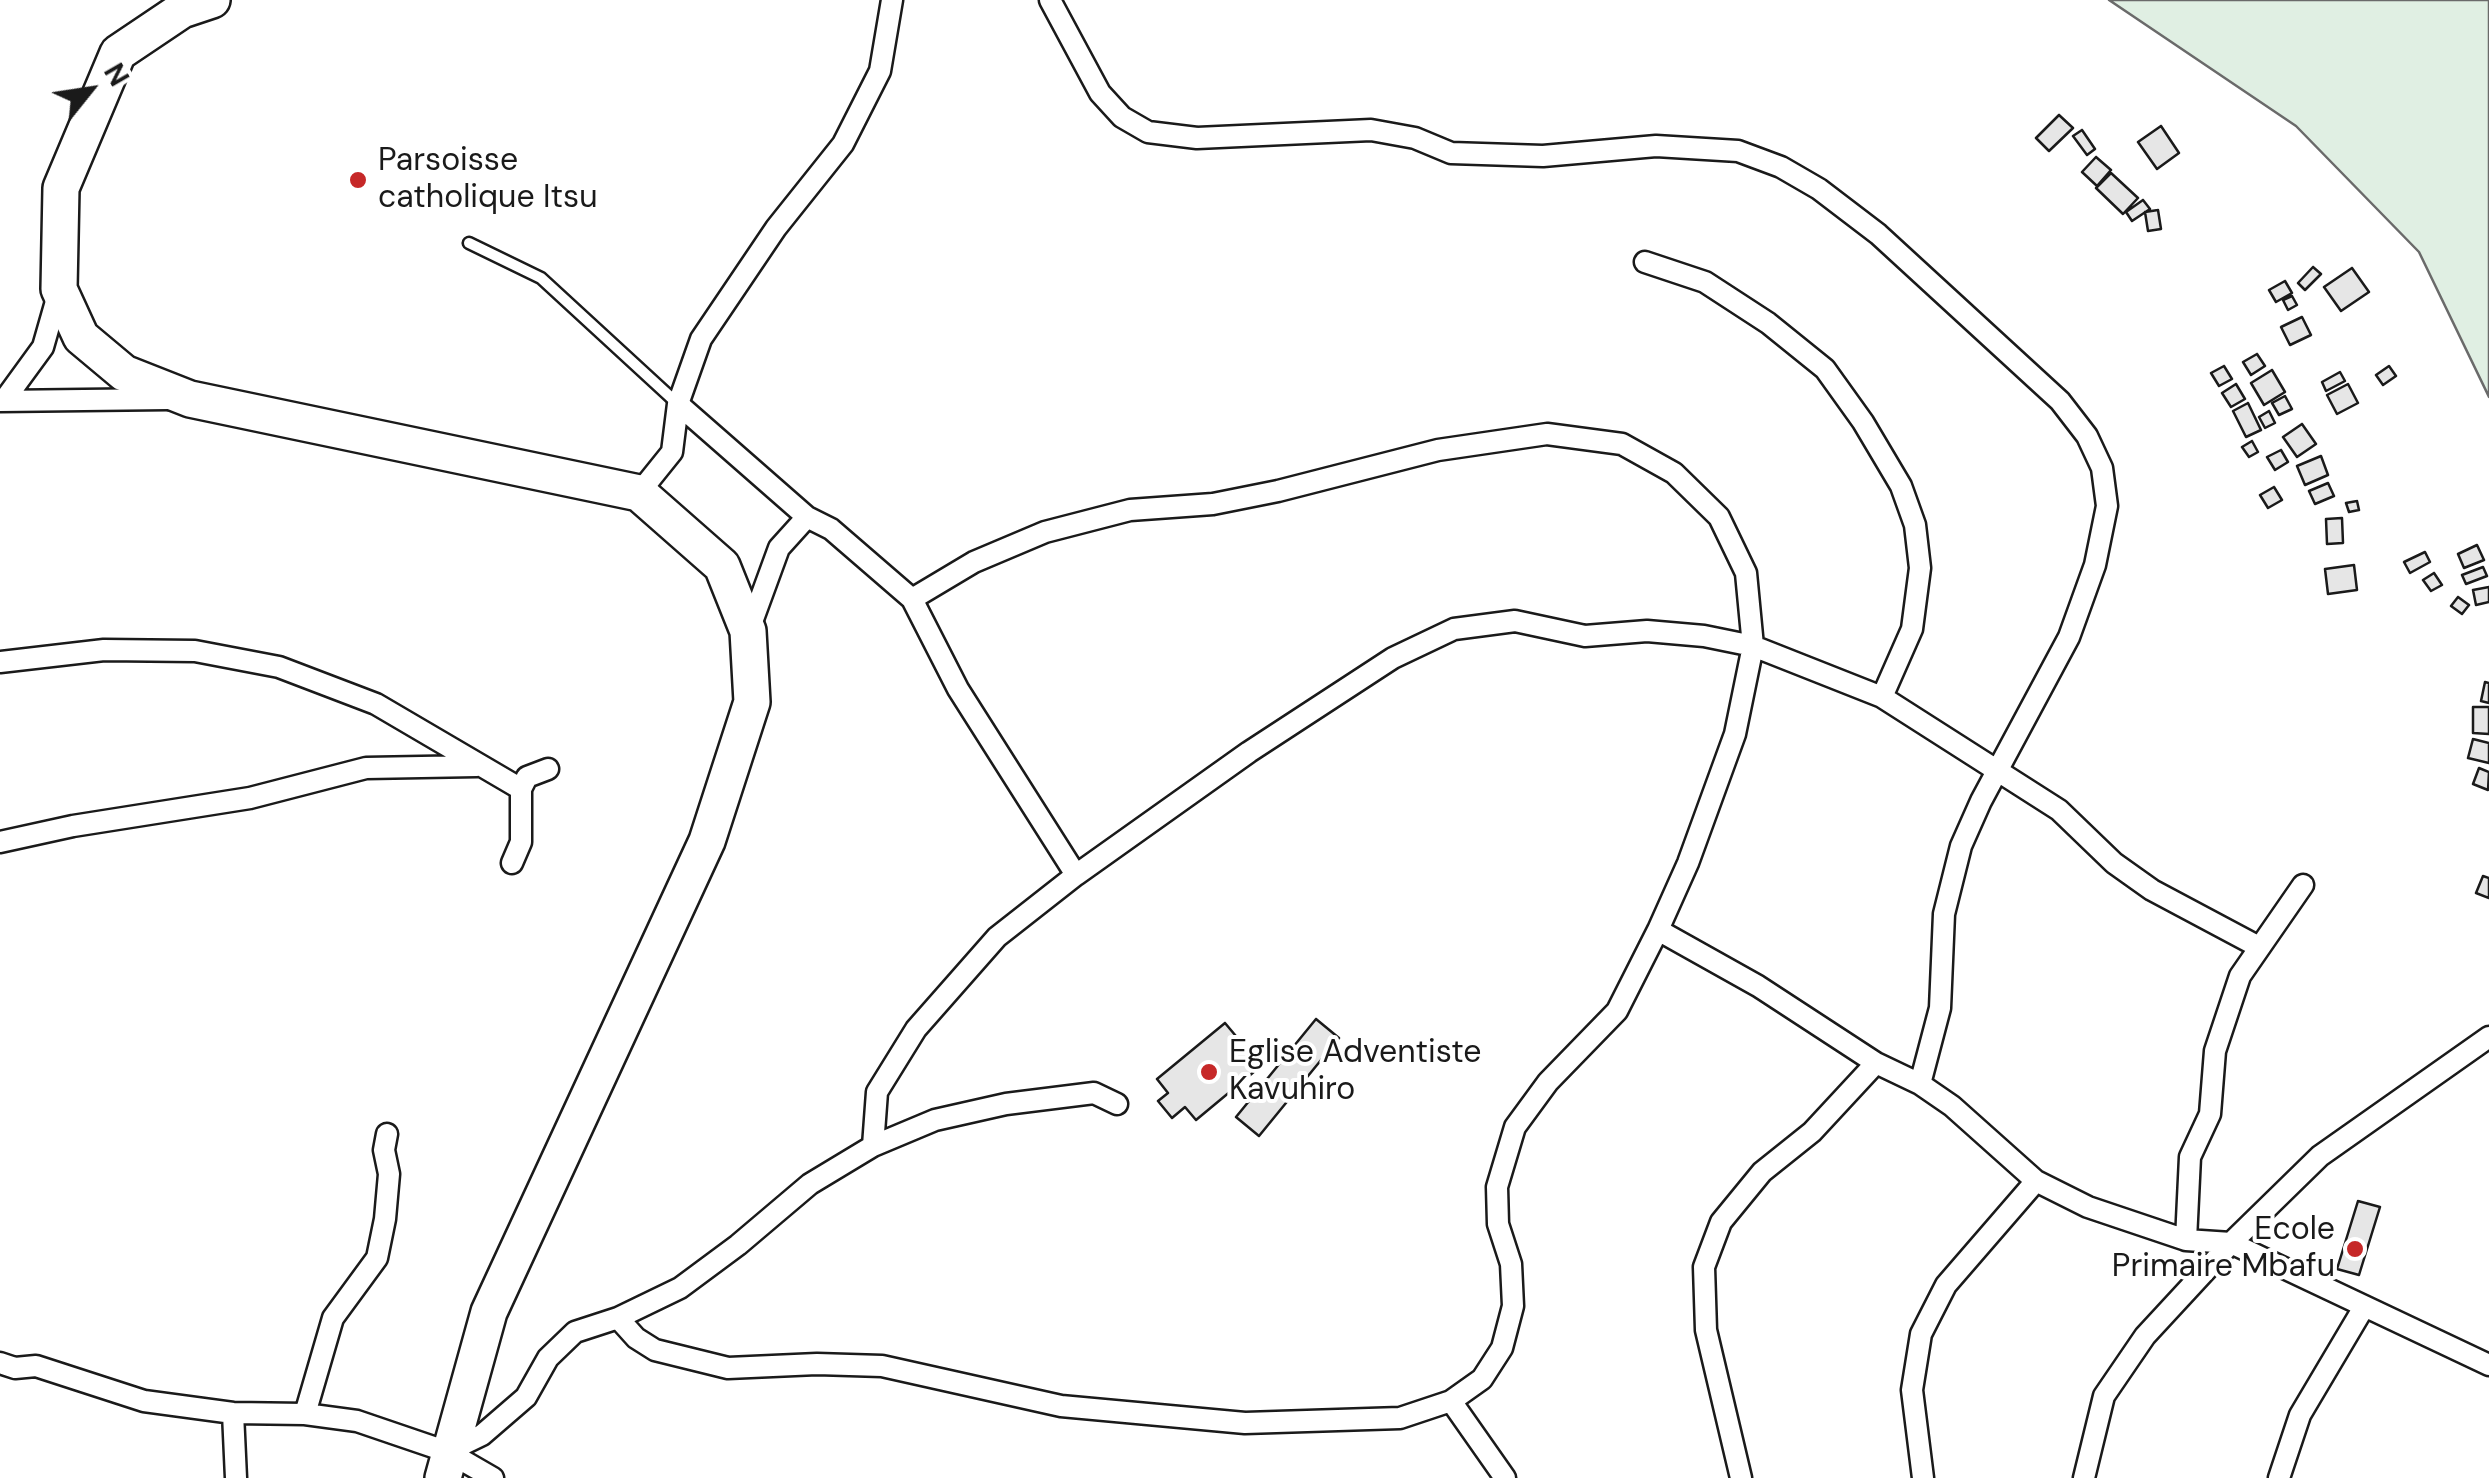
<!DOCTYPE html>
<style>
body{margin:0}
#map{position:relative;width:2489px;height:1478px;overflow:hidden;background:#fff;font-family:"DM Sans",sans-serif}
canvas{display:block}
.north{position:absolute;left:40px;top:40px;width:100px;height:100px;-webkit-text-stroke:8px #fff;paint-order:stroke;rotate:60deg;font-size:28px;font-weight:700;line-height:40px;text-align:center;color:#1a1a1a}
.north::after{content:'';display:block;margin:auto;width:35px;height:45px;background:#1a1a1a;clip-path:polygon(50% 0,100% 100%,50% 72%,0 100%)}
</style>
<div id="map">
<canvas width="2489" height="1478"></canvas>
<div class="north">N</div>
</div>
<script>
const g = document.querySelector('canvas').getContext('2d');
g.lineJoin = 'round';
function fill(path, color) { g.fillStyle = color; g.fill(path, 'evenodd'); }
const shape = rows => new Path2D(rows.map(r => 'M' + r).join(''));
function stroke(path, color, width, dash) { g.strokeStyle = color; g.lineWidth = width; g.lineCap = dash ? 'butt' : 'round'; g.setLineDash(dash || []); g.stroke(path); }
function write(font, color, halo, rows, align = 'center') {
  g.font = font + ' "DM Sans",sans-serif'; g.lineWidth = 8; g.setLineDash([]); g.textBaseline = 'middle'; g.strokeStyle = halo; g.fillStyle = color; for (const [text, x, y, turn = 0] of rows) {
    g.save(); g.translate(x, y); g.rotate((+turn || 0) * Math.PI / 180); g.textAlign = isNaN(turn) ? turn : align; if (halo) g.strokeText(text, 0, 0); g.fillText(text, 0, 0); g.restore();
  }
}
const green = shape([
 [2109,0,2489,0,2489,397,2419,252,2296,126,2109,0]
]);
const building = shape([
 [2059,115,2073,128,2049,151,2036,138,2059,115],
 [2161,126,2179,153,2157,169,2138,142,2161,126],
 [2082,130,2095,149,2087,155,2073,136,2082,130],
 [2096,157,2111,170,2097,186,2082,172,2096,157],
 [2111,173,2138,198,2123,214,2096,188,2111,173],
 [2143,200,2150,209,2132,221,2126,212,2143,200],
 [2158,210,2161,229,2148,231,2145,212,2158,210],
 [2313,267,2321,274,2305,290,2298,283,2313,267],
 [2352,268,2369,292,2341,311,2324,287,2352,268],
 [2285,281,2292,293,2276,302,2269,290,2285,281],
 [2292,296,2297,305,2288,310,2283,300,2292,296],
 [2302,317,2311,335,2290,345,2281,327,2302,317],
 [2257,354,2265,366,2251,375,2243,362,2257,354],
 [2224,366,2232,379,2219,386,2211,373,2224,366],
 [2389,366,2396,376,2383,385,2376,375,2389,366],
 [2272,370,2285,392,2264,405,2251,383,2272,370],
 [2340,372,2345,381,2326,391,2322,382,2340,372],
 [2236,384,2245,399,2231,407,2222,393,2236,384],
 [2348,384,2358,403,2337,414,2327,395,2348,384],
 [2285,396,2292,409,2279,415,2272,403,2285,396],
 [2248,403,2261,430,2246,437,2233,411,2248,403],
 [2269,411,2275,423,2265,428,2259,417,2269,411],
 [2302,424,2316,444,2297,457,2283,437,2302,424],
 [2252,441,2258,452,2249,457,2242,447,2252,441],
 [2281,450,2288,462,2275,470,2267,457,2281,450],
 [2321,456,2328,475,2305,485,2297,466,2321,456],
 [2328,483,2334,496,2315,504,2309,491,2328,483],
 [2274,487,2282,500,2268,508,2260,495,2274,487],
 [2357,501,2359,510,2349,512,2346,503,2357,501],
 [2342,518,2343,543,2327,544,2326,519,2342,518],
 [2477,545,2484,560,2464,568,2458,554,2477,545],
 [2425,552,2430,562,2410,573,2404,562,2425,552],
 [2354,565,2357,590,2328,594,2325,569,2354,565],
 [2483,567,2487,576,2466,584,2462,575,2483,567],
 [2434,573,2442,585,2431,591,2423,580,2434,573],
 [2489,587,2489,602,2476,605,2473,590,2489,587],
 [2458,597,2469,605,2462,614,2451,606,2458,597],
 [2485,682,2489,683,2489,703,2481,701,2485,682],
 [2473,707,2489,707,2489,734,2473,733,2473,707],
 [2473,739,2489,743,2489,763,2468,758,2473,739],
 [2479,768,2489,772,2488,790,2473,784,2479,768],
 [2483,876,2489,878,2489,898,2476,893,2483,876],
 [1316,1019,1339,1038,1259,1136,1236,1117,1316,1019],
 [1225,1023,1261,1066,1196,1120,1185,1107,1172,1118,1158,1101,1168,1093,1157,1079,1225,1023],
 [2358,1201,2380,1207,2359,1275,2337,1269,2358,1201]
]);
const lane = shape([
 [469,243,541,278,678,404]
]);
const street = shape([
 [1050,0,1100,93,1122,117,1148,132,1197,138,1371,130,1415,138,1451,153,1543,156,1656,146,1738,151,1781,167,1819,189,1878,234,2060,401,2087,436,2102,468,2107,506,2095,565,2069,637,1981,801,1961,846,1944,914,1940,1008,1920,1084],
 [1645,262,1705,282,1768,323,1825,369,1863,422,1901,486,1915,525,1920,568,1912,629,1882,697],
 [5,399,43,347,59,291],
 [0,401,168,399],
 [678,404,807,517,831,529,912,599,958,689,1076,875],
 [639,493,672,452,678,404,701,339,776,228,843,144,880,71,892,0],
 [749,630,779,548,807,517],
 [0,662,104,650,195,651,279,667,376,704,521,789],
 [0,842,73,826,250,798,366,768,477,766],
 [512,863,521,842,521,789,527,777,548,769],
 [1658,930,1758,986,1876,1063,1920,1084,1952,1106,2036,1181,2088,1207,2186,1240,2231,1243,2489,1365],
 [873,1146,877,1092,916,1029,997,937,1076,875,1249,752,1393,658,1454,629,1515,621,1585,636,1647,631,1704,636,1753,646,1882,697,2059,810,2114,863,2152,890,2259,947],
 [2186,1240,2190,1157,2210,1114,2215,1051,2240,976,2303,885],
 [618,1318,636,1338,655,1350,728,1368,817,1364,882,1366,1061,1406,1245,1423,1400,1418,1451,1401,1482,1379,1502,1348,1513,1306,1511,1264,1498,1224,1497,1187,1515,1127,1548,1082,1617,1011,1658,930,1688,863,1735,734,1753,646,1746,573,1719,517,1674,473,1622,444,1547,434,1438,450,1278,491,1213,504,1130,510,1045,532,974,562,912,599],
 [0,1363,15,1368,36,1366,144,1401,233,1413,305,1414,357,1421,448,1452,493,1478],
 [1451,1401,1505,1478],
 [233,1413,236,1478],
 [305,1414,333,1318,377,1258,385,1219,389,1174,384,1150,387,1134],
 [449,1451,482,1435,526,1397,548,1358,575,1332,618,1318,680,1288,738,1245,810,1184,873,1146,935,1120,1006,1104,1094,1093,1117,1104],
 [1741,1478,1706,1330,1704,1267,1721,1222,1762,1172,1812,1132,1876,1063],
 [1923,1478,1912,1390,1921,1334,1946,1285,2036,1181],
 [2084,1478,2104,1396,2145,1336,2231,1243,2320,1156,2489,1037],
 [2279,1478,2300,1415,2364,1307]
]);
const highway = shape([
 [212,0,182,10,118,53,61,188,59,289,81,337,124,373,190,399,639,493,722,566,748,631,752,702,707,841,489,1312,443,1478]
]);
const markers = [
 [358,180,10,"#c62828"],
 [1209,1072,10,"#c62828"],
 [2355,1249,10,"#c62828"]
];
const poiNames = [
 ["Parsoisse",378,162],
 ["catholique Itsu",378,199],
 ["Eglise Adventiste",1229,1054],
 ["Kavuhiro",1229,1091],
 ["Ecole",2335,1231,"right"],
 ["Primaire Mbafu",2335,1268,"right"]
];
fill(green, '#e0efe3');
stroke(green, '#6a6a6a', 2.5);
fill(building, '#e6e6e6');
stroke(building, '#1a1a1a', 2.5);
stroke(lane, '#1a1a1a', 15);
stroke(street, '#1a1a1a', 25);
stroke(highway, '#1a1a1a', 40);
stroke(lane, '#fff', 10);
stroke(street, '#fff', 20);
stroke(highway, '#fff', 35);
for (const [x, y, r, color] of markers) { const dot = new Path2D(); dot.arc(x, y, r, 0, 2 * Math.PI); g.fillStyle = color; g.fill(dot); stroke(dot, '#fff', 4); }
write('32px', '#1a1a1a', '#fff', poiNames, 'left');
</script>
